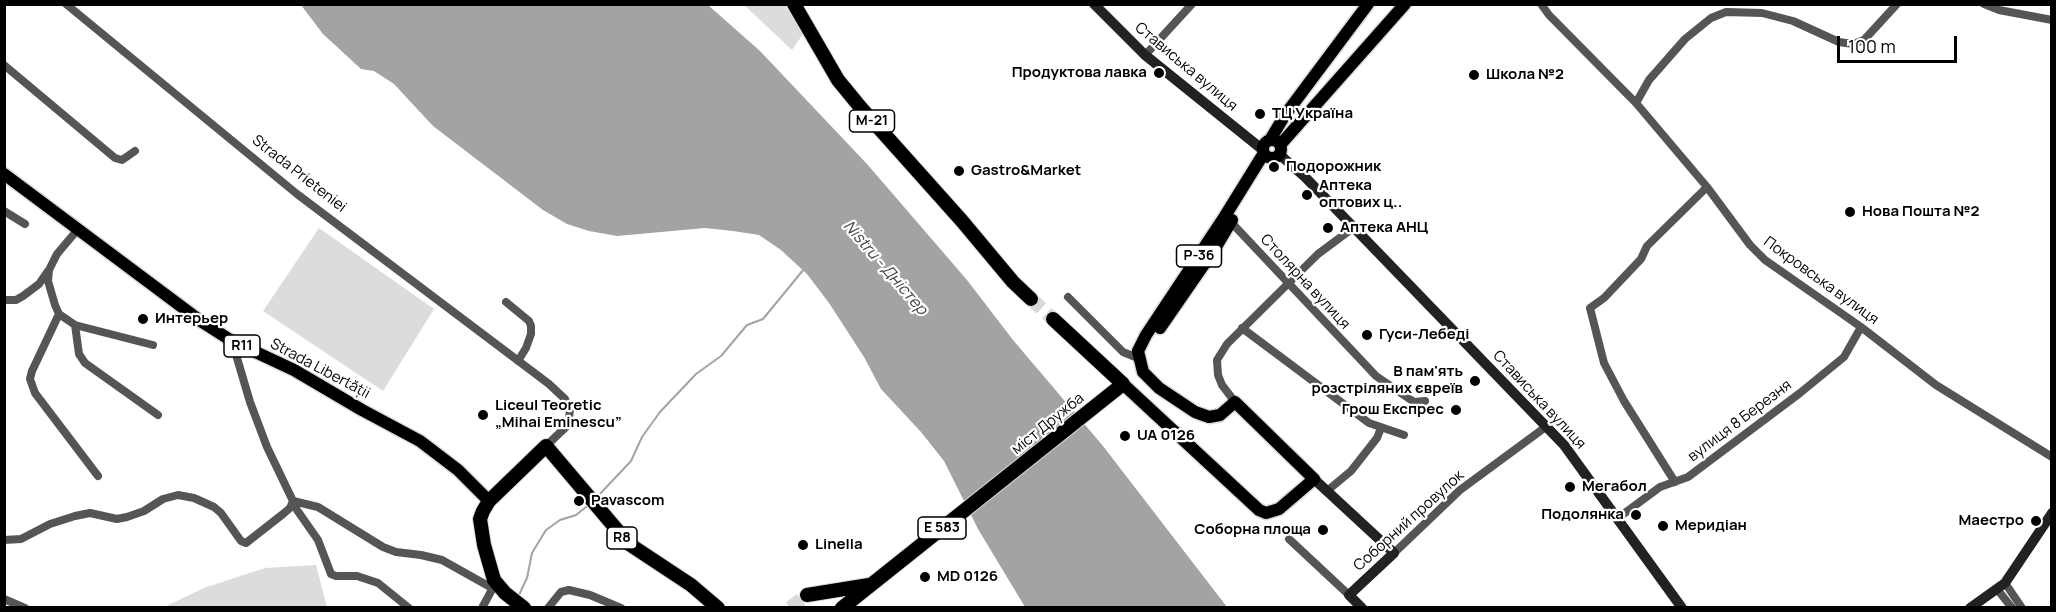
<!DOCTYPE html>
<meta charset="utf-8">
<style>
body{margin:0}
#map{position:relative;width:2056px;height:612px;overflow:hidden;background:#fff;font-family:Manrope,sans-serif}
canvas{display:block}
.frame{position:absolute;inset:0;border:6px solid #000;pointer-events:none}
.scale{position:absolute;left:1837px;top:36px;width:120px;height:27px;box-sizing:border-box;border:3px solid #000;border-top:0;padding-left:8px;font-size:18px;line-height:21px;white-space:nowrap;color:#000;-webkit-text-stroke:4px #fff;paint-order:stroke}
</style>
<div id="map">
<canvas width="2056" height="612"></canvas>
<div class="frame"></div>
<div class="scale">100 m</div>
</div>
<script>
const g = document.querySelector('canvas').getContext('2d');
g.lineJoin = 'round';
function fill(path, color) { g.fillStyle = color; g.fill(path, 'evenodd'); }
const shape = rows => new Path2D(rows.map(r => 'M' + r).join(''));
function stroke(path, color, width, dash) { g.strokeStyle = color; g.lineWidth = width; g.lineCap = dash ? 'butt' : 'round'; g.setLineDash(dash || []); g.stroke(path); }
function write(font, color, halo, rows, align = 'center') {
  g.font = font + ' Manrope,sans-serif'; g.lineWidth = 4.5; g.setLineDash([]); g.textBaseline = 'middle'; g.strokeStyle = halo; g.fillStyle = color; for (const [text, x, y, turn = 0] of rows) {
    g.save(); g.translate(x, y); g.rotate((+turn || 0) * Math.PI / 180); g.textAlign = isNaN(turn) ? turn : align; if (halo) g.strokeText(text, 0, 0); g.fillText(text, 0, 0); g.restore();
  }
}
const green = shape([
 [744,5,785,5,803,34,792,50],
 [319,228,434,309,383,391,263,311],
 [316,565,327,607,164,607,204,588,265,568]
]);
const water = shape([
 [301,5,708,5,760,51,867,164,967,280,1013,340,1103,446,1227,607,1025,607,978,529,944,461,921,432,881,389,864,357,829,303,807,274,781,250,759,235,733,231,705,228,617,236,589,231,567,224,543,210,433,126,394,84,374,71,361,69,323,34]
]);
const stream = shape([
 [598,496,631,461,642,437,660,412,696,374,721,356,747,325,763,319,804,269],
 [519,595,527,578,532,553,546,530,560,520,576,515,586,507]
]);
const highwayTunnel = shape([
 [1031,299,1053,319],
 [790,608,807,595]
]);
const street = shape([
 [66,4,297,194,549,384,565,399,570,410,568,425,546,446],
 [1541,4,1549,15,1636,103,1707,187,1750,245,1765,260,1861,327,1936,385,2052,457],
 [1984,4,1999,10,2052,20],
 [1148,52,1192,4],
 [4,65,115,158,122,160,135,151],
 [1636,103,1649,80,1685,39,1711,18,1726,12,1762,13,1793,21,1839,42,1853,44,1864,40,1897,4],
 [4,211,25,224],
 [1229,220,1376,376,1414,402,1425,401],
 [79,228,57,254,49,270,48,281,55,305,59,314,75,325,153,345],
 [1068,297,1123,352,1140,359],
 [4,300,16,300,23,296,39,284,48,271],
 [506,302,529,321,531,326,531,334,526,348,518,361],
 [59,314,32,371,30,379,35,393,98,476],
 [75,325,79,354,85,363,158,415],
 [1242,328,1369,423,1404,435],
 [232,341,250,402,267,447,293,501,318,507,383,547,396,552,421,555,442,560,492,588],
 [1235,402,1222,385,1218,375,1217,360,1227,344,1318,254,1353,228],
 [1675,482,1624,401,1604,363,1590,308,1604,298,1641,259,1647,246,1707,187],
 [1327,491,1351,471,1377,438,1381,428],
 [293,501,297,510,318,540,331,574,336,576,357,576,378,583,409,608],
 [1618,518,1660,487,1688,477,1800,393,1844,357,1861,327],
 [1289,539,1349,595],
 [4,540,21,539,50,524,75,516,90,513,117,519,127,517,144,511,163,499,178,495,194,498,214,507,221,513,241,541,246,543,283,514,290,508,293,501],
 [1394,553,1460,490,1547,426],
 [2005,583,2022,608],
 [1997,589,2012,608],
 [4,599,25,608],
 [482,608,495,584],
 [548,608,561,592,569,590,590,595,621,608]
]);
const secondary = shape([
 [1094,4,1145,55,1263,150],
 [1279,154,1305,177,1564,445,1682,608],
 [1314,479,1394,553,1349,595,1362,608],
 [1970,608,2005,583,2052,513]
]);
const primary = shape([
 '1263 149a9 9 0 1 1 18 0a9 9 0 1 1-18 0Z',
 [1270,140,1285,115,1368,4],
 [1280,145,1405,4],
 [4,174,202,322,232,341,294,370,362,410,420,441,458,470,489,501],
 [1160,328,1216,247,1232,220],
 [1123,384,1259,510,1266,513,1279,509,1314,479,1235,402,1220,415,1209,417,1195,412,1159,388,1143,372,1138,351,1146,335,1225,216,1264,153]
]);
const highway = shape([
 [794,4,838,80,861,108,962,221,1013,282,1031,299],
 [807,595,869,585],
 [524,608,505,593,494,580,484,545,480,519,483,511,489,501,546,446,629,544,691,585,718,608],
 [842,608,1123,384,1053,319]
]);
const markers = [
 [1159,73,6,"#000"],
 [1474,75,6,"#000"],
 [1260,114,6,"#000"],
 [1274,167,6,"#000"],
 [959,171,6,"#000"],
 [1307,195,6,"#000"],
 [1850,212,6,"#000"],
 [1328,228,6,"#000"],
 [143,319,6,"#000"],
 [1367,335,6,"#000"],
 [1475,381,6,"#000"],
 [1456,410,6,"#000"],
 [483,415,6,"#000"],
 [1125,436,6,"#000"],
 [1570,487,6,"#000"],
 [579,501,6,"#000"],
 [1636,515,6,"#000"],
 [2036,521,6,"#000"],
 [1663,526,6,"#000"],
 [1323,530,6,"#000"],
 [803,545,6,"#000"],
 [925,577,6,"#000"]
];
const shields = [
 [872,121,45],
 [1199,256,45],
 [242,346,36],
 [942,528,48],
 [622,538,30]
];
const shieldNames = [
 ["М-21",872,121],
 ["Р-36",1199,256],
 ["R11",242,346],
 ["E 583",942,528],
 ["R8",622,538]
];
const streetNames = [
 ["Стависька вулиця",1186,67,40],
 ["Strada Prieteniei",299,174,38],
 ["Покровська вулиця",1821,281,36],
 ["Столярна вулиця",1305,282,47],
 ["Strada Libertății",320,369,28],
 ["Стависька вулиця",1539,400,47],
 ["вулиця 8 Березня",1740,421,-37],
 ["міст Дружба",1048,424,-39],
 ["Соборний провулок",1409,521,-42]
];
const poiNames = [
 ["Продуктова лавка",1147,73,"right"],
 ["Школа №2",1486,75],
 ["ТЦ Україна",1272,114],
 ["Подорожник",1286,167],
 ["Gastro&Market",971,171],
 ["Аптека",1319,186],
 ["оптових ц..",1319,203],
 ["Нова Пошта №2",1862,212],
 ["Аптека АНЦ",1340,228],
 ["Интерьер",155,319],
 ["Гуси-Лебеді",1379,335],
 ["В пам'ять",1463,372,"right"],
 ["розстріляних євреїв",1463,389,"right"],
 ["Liceul Teoretic",495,406],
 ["„Mihai Eminescu”",495,423],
 ["Грош Експрес",1444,410,"right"],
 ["UA 0126",1137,436],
 ["Мегабол",1582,487],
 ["Pavascom",591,501],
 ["Подолянка",1624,515,"right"],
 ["Маестро",2024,521,"right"],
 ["Меридіан",1675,526],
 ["Соборна площа",1311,530,"right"],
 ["Linella",815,545],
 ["MD 0126",937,577]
];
const waterNames = [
 ["Nistru - Дністер",885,268,49]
];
fill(green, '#dcdcdc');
fill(water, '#a3a3a3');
stroke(stream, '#a3a3a3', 2);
stroke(highwayTunnel, '#d9d9d9', 14, [14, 7]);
stroke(primary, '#dbdbdb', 15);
stroke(highway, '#dbdbdb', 16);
stroke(street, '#555', 8);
stroke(secondary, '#222', 10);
stroke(primary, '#000', 12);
stroke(highway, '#000', 14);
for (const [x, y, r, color] of markers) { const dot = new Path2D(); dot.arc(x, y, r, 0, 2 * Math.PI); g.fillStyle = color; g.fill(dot); stroke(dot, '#fff', 2); }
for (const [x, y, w] of shields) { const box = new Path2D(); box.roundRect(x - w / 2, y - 11, w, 22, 4.5); g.fillStyle = '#fff'; g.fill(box); stroke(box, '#000', 1.5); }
write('bold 14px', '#000', null, shieldNames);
write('15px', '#000', '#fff', streetNames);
write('bold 15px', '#000', '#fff', poiNames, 'left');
write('italic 16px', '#444', '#fff', waterNames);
</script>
